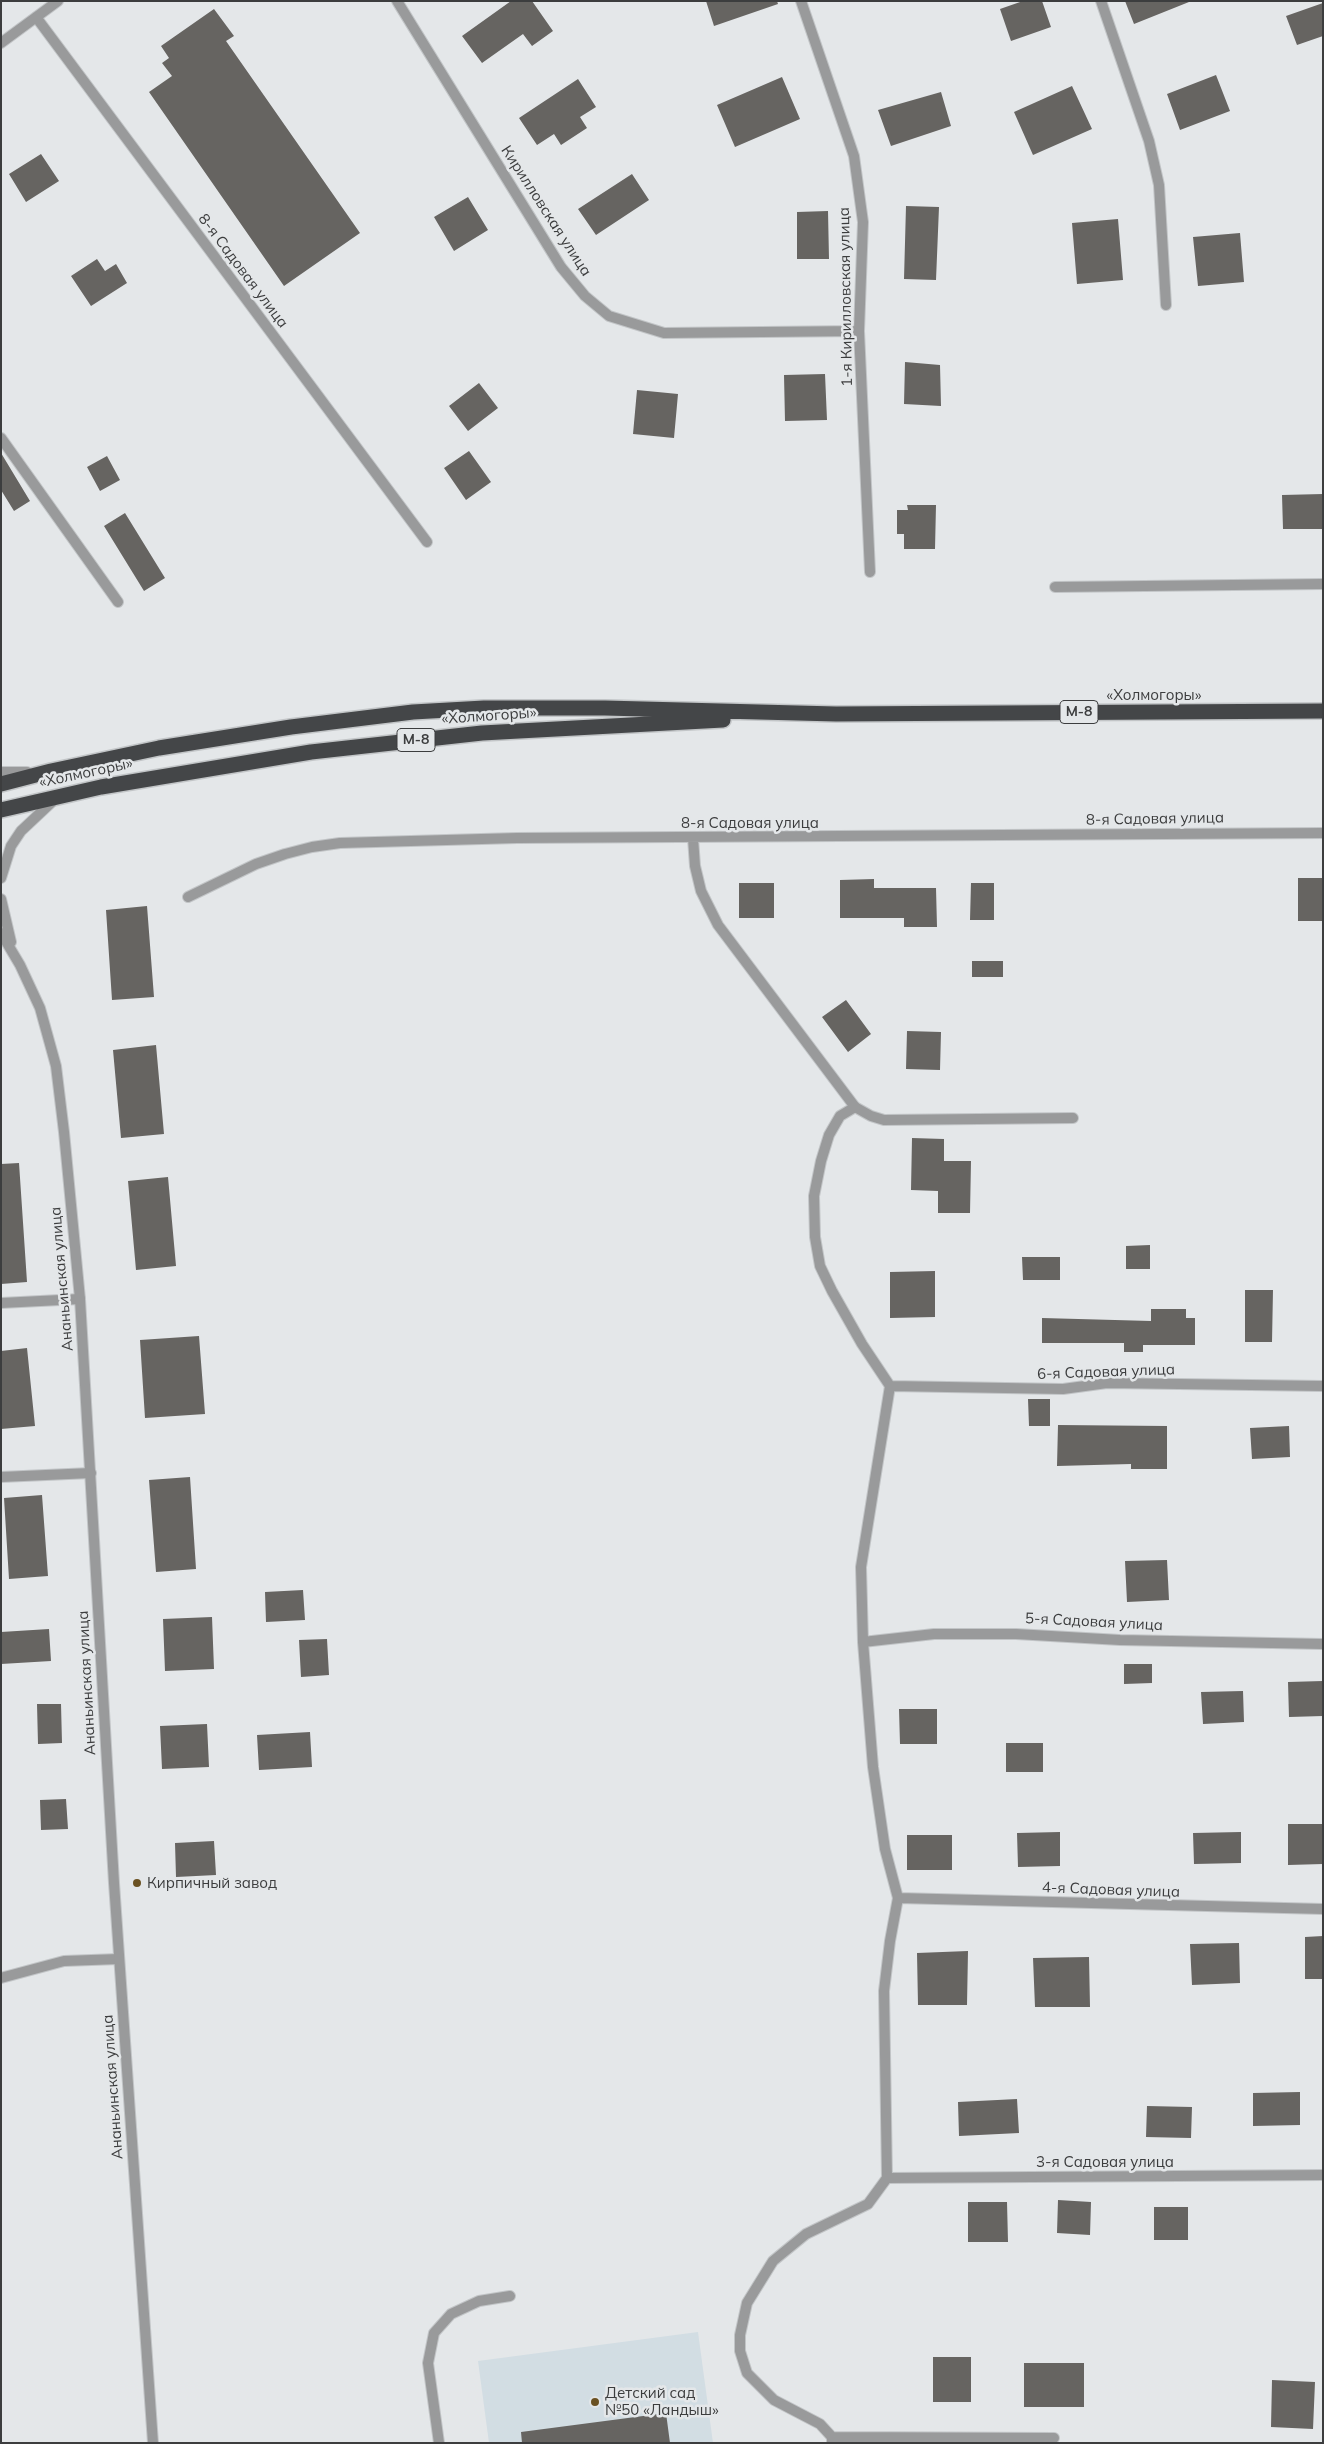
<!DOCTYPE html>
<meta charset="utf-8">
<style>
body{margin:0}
#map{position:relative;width:1324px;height:2444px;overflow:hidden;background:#e4e7e9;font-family:Mulish,sans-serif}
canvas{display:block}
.frame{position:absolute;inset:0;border:2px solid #3c3d3e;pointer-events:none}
</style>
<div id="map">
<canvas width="1324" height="2444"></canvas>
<div class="frame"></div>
</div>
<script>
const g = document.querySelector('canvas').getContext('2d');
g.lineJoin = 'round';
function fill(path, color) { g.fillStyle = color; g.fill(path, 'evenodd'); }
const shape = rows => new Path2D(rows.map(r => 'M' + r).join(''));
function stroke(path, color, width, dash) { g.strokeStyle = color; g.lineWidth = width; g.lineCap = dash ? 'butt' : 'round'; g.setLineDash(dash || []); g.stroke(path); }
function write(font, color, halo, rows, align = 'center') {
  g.font = font + ' Mulish,sans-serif'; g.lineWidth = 5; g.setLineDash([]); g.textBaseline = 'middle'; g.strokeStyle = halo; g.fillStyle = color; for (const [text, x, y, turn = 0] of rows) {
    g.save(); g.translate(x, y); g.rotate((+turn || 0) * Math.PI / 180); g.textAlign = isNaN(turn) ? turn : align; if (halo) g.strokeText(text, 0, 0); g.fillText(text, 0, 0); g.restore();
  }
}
const built = shape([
 [698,2332,713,2443,489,2443,478,2361]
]);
const building = shape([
 [511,1,532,1,553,31,532,46,523,34,482,63,462,36],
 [706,1,777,1,778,4,714,26],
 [1023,1,1042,1,1051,27,1011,41,1000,9],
 [1125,1,1189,1,1189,2,1134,24],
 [1323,3,1323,36,1297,45,1286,16],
 [214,9,234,36,226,41,360,233,284,286,149,92,172,76,162,63,169,58,161,46],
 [1216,75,1230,111,1180,130,1167,94],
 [782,77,800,119,735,147,717,105],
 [578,79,596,107,580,117,587,128,561,145,554,134,537,145,519,118],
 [1072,86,1092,129,1033,155,1014,112],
 [941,92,951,126,891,146,878,110],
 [41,154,59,181,26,202,9,174],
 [632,174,649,200,596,235,578,209],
 [468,197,488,230,454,251,434,217],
 [906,206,939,207,936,280,904,279],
 [828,211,829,259,797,259,797,212],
 [1118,219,1123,280,1077,284,1072,223],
 [1240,233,1244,282,1198,286,1193,237],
 [97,259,105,271,116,264,127,283,91,306,71,276],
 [905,362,940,365,941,406,904,404],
 [825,374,827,420,785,421,784,375],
 [479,383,498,408,468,431,449,406],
 [637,390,678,394,674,438,633,434],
 [469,451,491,482,466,500,444,468],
 [1,453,30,501,14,511,1,490],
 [107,456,120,480,100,491,87,467],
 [1323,494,1323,529,1283,529,1282,495],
 [907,505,936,505,935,549,904,549,904,534,897,534,897,510,908,510],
 [125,513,165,578,144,591,104,526],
 [1298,878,1323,878,1323,921,1298,921],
 [874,879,874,888,936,888,937,927,904,927,904,918,840,918,840,880],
 [739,883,774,883,774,918,739,918],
 [971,883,994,883,994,920,970,920],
 [147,906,154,997,112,1000,106,910],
 [972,961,1003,961,1003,977,972,977],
 [846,1000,871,1034,848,1052,822,1017],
 [907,1031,941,1032,940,1070,906,1069],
 [156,1045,164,1134,121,1138,113,1050],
 [912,1138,944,1139,944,1161,971,1161,970,1213,938,1213,938,1191,911,1190],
 [19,1163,27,1282,1,1284,1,1164],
 [168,1177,176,1266,136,1270,128,1181],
 [1150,1245,1150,1269,1126,1269,1126,1246],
 [1022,1257,1060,1257,1060,1280,1023,1280],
 [935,1271,935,1317,890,1318,890,1272],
 [1245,1290,1273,1290,1272,1342,1245,1342],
 [1151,1309,1186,1309,1186,1318,1195,1318,1195,1345,1143,1345,1143,1352,1124,1352,1124,1343,1042,1343,1042,1318,1151,1321],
 [199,1336,205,1414,145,1418,140,1340],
 [27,1348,35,1426,1,1429,1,1351],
 [1028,1399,1050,1399,1050,1426,1029,1426],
 [1058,1425,1167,1426,1167,1469,1131,1469,1131,1464,1057,1466],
 [1289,1426,1290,1457,1252,1459,1250,1428],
 [190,1477,196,1569,156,1572,149,1480],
 [42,1495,48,1576,9,1579,4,1498],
 [1167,1560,1169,1600,1127,1602,1125,1561],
 [303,1590,305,1620,266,1622,265,1592],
 [212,1617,214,1669,165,1671,163,1619],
 [49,1629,51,1661,1,1664,1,1632],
 [327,1639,329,1675,301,1677,299,1640],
 [1124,1664,1152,1664,1152,1683,1124,1684],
 [1323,1681,1323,1716,1289,1717,1288,1682],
 [1243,1691,1244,1722,1203,1724,1201,1692],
 [37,1704,61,1704,62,1743,38,1744],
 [899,1709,937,1709,937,1744,900,1744],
 [207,1724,209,1767,162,1769,160,1726],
 [310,1732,312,1767,259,1770,257,1735],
 [1006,1743,1043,1743,1043,1772,1006,1772],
 [66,1799,68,1829,41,1830,40,1800],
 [1288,1824,1323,1824,1323,1864,1288,1865],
 [1060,1832,1060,1866,1018,1867,1017,1833],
 [1241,1832,1241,1863,1194,1864,1193,1833],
 [907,1835,952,1835,952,1870,907,1870],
 [214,1841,216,1875,176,1877,175,1843],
 [1323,1936,1323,1979,1305,1979,1305,1937],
 [1239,1943,1240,1983,1192,1985,1190,1944],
 [968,1951,967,2005,918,2005,917,1953],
 [1089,1957,1090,2007,1035,2007,1033,1958],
 [1300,2092,1300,2125,1253,2126,1253,2093],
 [1017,2099,1019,2133,959,2136,958,2102],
 [1147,2106,1192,2107,1191,2138,1146,2137],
 [1058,2200,1091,2202,1090,2235,1057,2233],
 [968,2202,1007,2202,1008,2242,968,2242],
 [1154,2207,1188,2207,1188,2240,1154,2240],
 [933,2357,971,2357,971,2402,933,2402],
 [1024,2363,1084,2363,1084,2407,1024,2407],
 [1272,2380,1315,2382,1313,2429,1271,2427],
 [666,2413,670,2443,522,2443,521,2432]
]);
const lane = shape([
 [1,438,118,602],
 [855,1107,871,1116,884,1120,1073,1118],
 [1,1303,80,1299],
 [1,1477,91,1473],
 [1,1978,64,1961,119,1959],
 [439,2443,428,2363,434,2333,451,2314,479,2301,510,2296]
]);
const street = shape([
 [397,1,561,267,585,296,609,316,664,333,859,331],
 [801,1,854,156,863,222,859,331,870,572],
 [1101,1,1149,141,1159,185,1166,305],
 [36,17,427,542],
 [1,43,58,1],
 [1055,587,1323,584],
 [1,772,27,772],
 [693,838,695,866,701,891,718,925,855,1107,840,1116,829,1135,821,1161,814,1196,815,1237,820,1266,832,1291,862,1344,890,1386,861,1567,863,1642,873,1767,885,1849,898,1898,890,1941,884,1991,887,2178,868,2204,806,2234,773,2261,747,2303,740,2335,740,2351,747,2373,774,2400,820,2424,832,2437,832,2443],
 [1,878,11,846,21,831,54,800],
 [188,897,256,864,285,854,312,847,340,843,517,838,1323,833],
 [1,899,11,942],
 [1,933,20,965,40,1008,56,1066,64,1132,80,1299,114,1883,153,2443],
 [890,1386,1063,1389,1107,1383,1323,1386],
 [863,1642,934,1634,1016,1634,1120,1640,1323,1644],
 [898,1898,1323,1909],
 [887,2178,1323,2175],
 [832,2437,1054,2438]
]);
const highway = shape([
 [1,784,51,771,159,748,291,727,413,712,484,708,605,708,836,714,1323,711],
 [1,810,101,787,311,752,482,733,723,720]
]);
const markers = [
 [137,1883,5,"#6a5122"],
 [595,2402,5,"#6a5122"]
];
const shields = [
 [1079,712,38],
 [416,740,38]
];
const shieldNames = [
 ["М-8",1079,712],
 ["М-8",416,740]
];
const streetNames = [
 ["Кирилловская улица",546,211,57],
 ["8-я Садовая улица",243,271,53],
 ["1-я Кирилловская улица",846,297,-91],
 ["«Холмогоры»",1154,695],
 ["«Холмогоры»",489,716,-4],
 ["«Холмогоры»",86,773,-12],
 ["8-я Садовая улица",1155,819,-1],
 ["8-я Садовая улица",750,823],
 ["Ананьинская улица",62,1279,-95],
 ["6-я Садовая улица",1106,1372,-2],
 ["5-я Садовая улица",1094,1622,3],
 ["Ананьинская улица",87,1683,-93],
 ["4-я Садовая улица",1111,1890,2],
 ["Ананьинская улица",113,2087,-94],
 ["3-я Садовая улица",1105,2162]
];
const poiNames = [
 ["Кирпичный завод",147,1883],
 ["Детский сад",605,2393],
 ["№50 «Ландыш»",605,2410]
];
fill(built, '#d2dde3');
fill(building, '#666461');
stroke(lane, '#c2c5c7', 12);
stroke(street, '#c2c5c7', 12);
stroke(highway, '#c2c5c7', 18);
stroke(lane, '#999a9b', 10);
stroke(street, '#999a9b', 10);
stroke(highway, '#444648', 15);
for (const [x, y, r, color] of markers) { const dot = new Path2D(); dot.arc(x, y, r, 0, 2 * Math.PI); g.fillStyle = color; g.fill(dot); stroke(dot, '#e4e7e9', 2); }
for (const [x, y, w] of shields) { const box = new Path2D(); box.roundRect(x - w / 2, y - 11.5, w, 23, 4); g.fillStyle = '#e4e7e9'; g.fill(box); stroke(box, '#3c3d3e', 1); }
write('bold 14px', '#3c3d3e', null, shieldNames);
write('15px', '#3c3d3e', '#e4e7e9', streetNames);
write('15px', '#3c3d3e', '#e4e7e9', poiNames, 'left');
</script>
